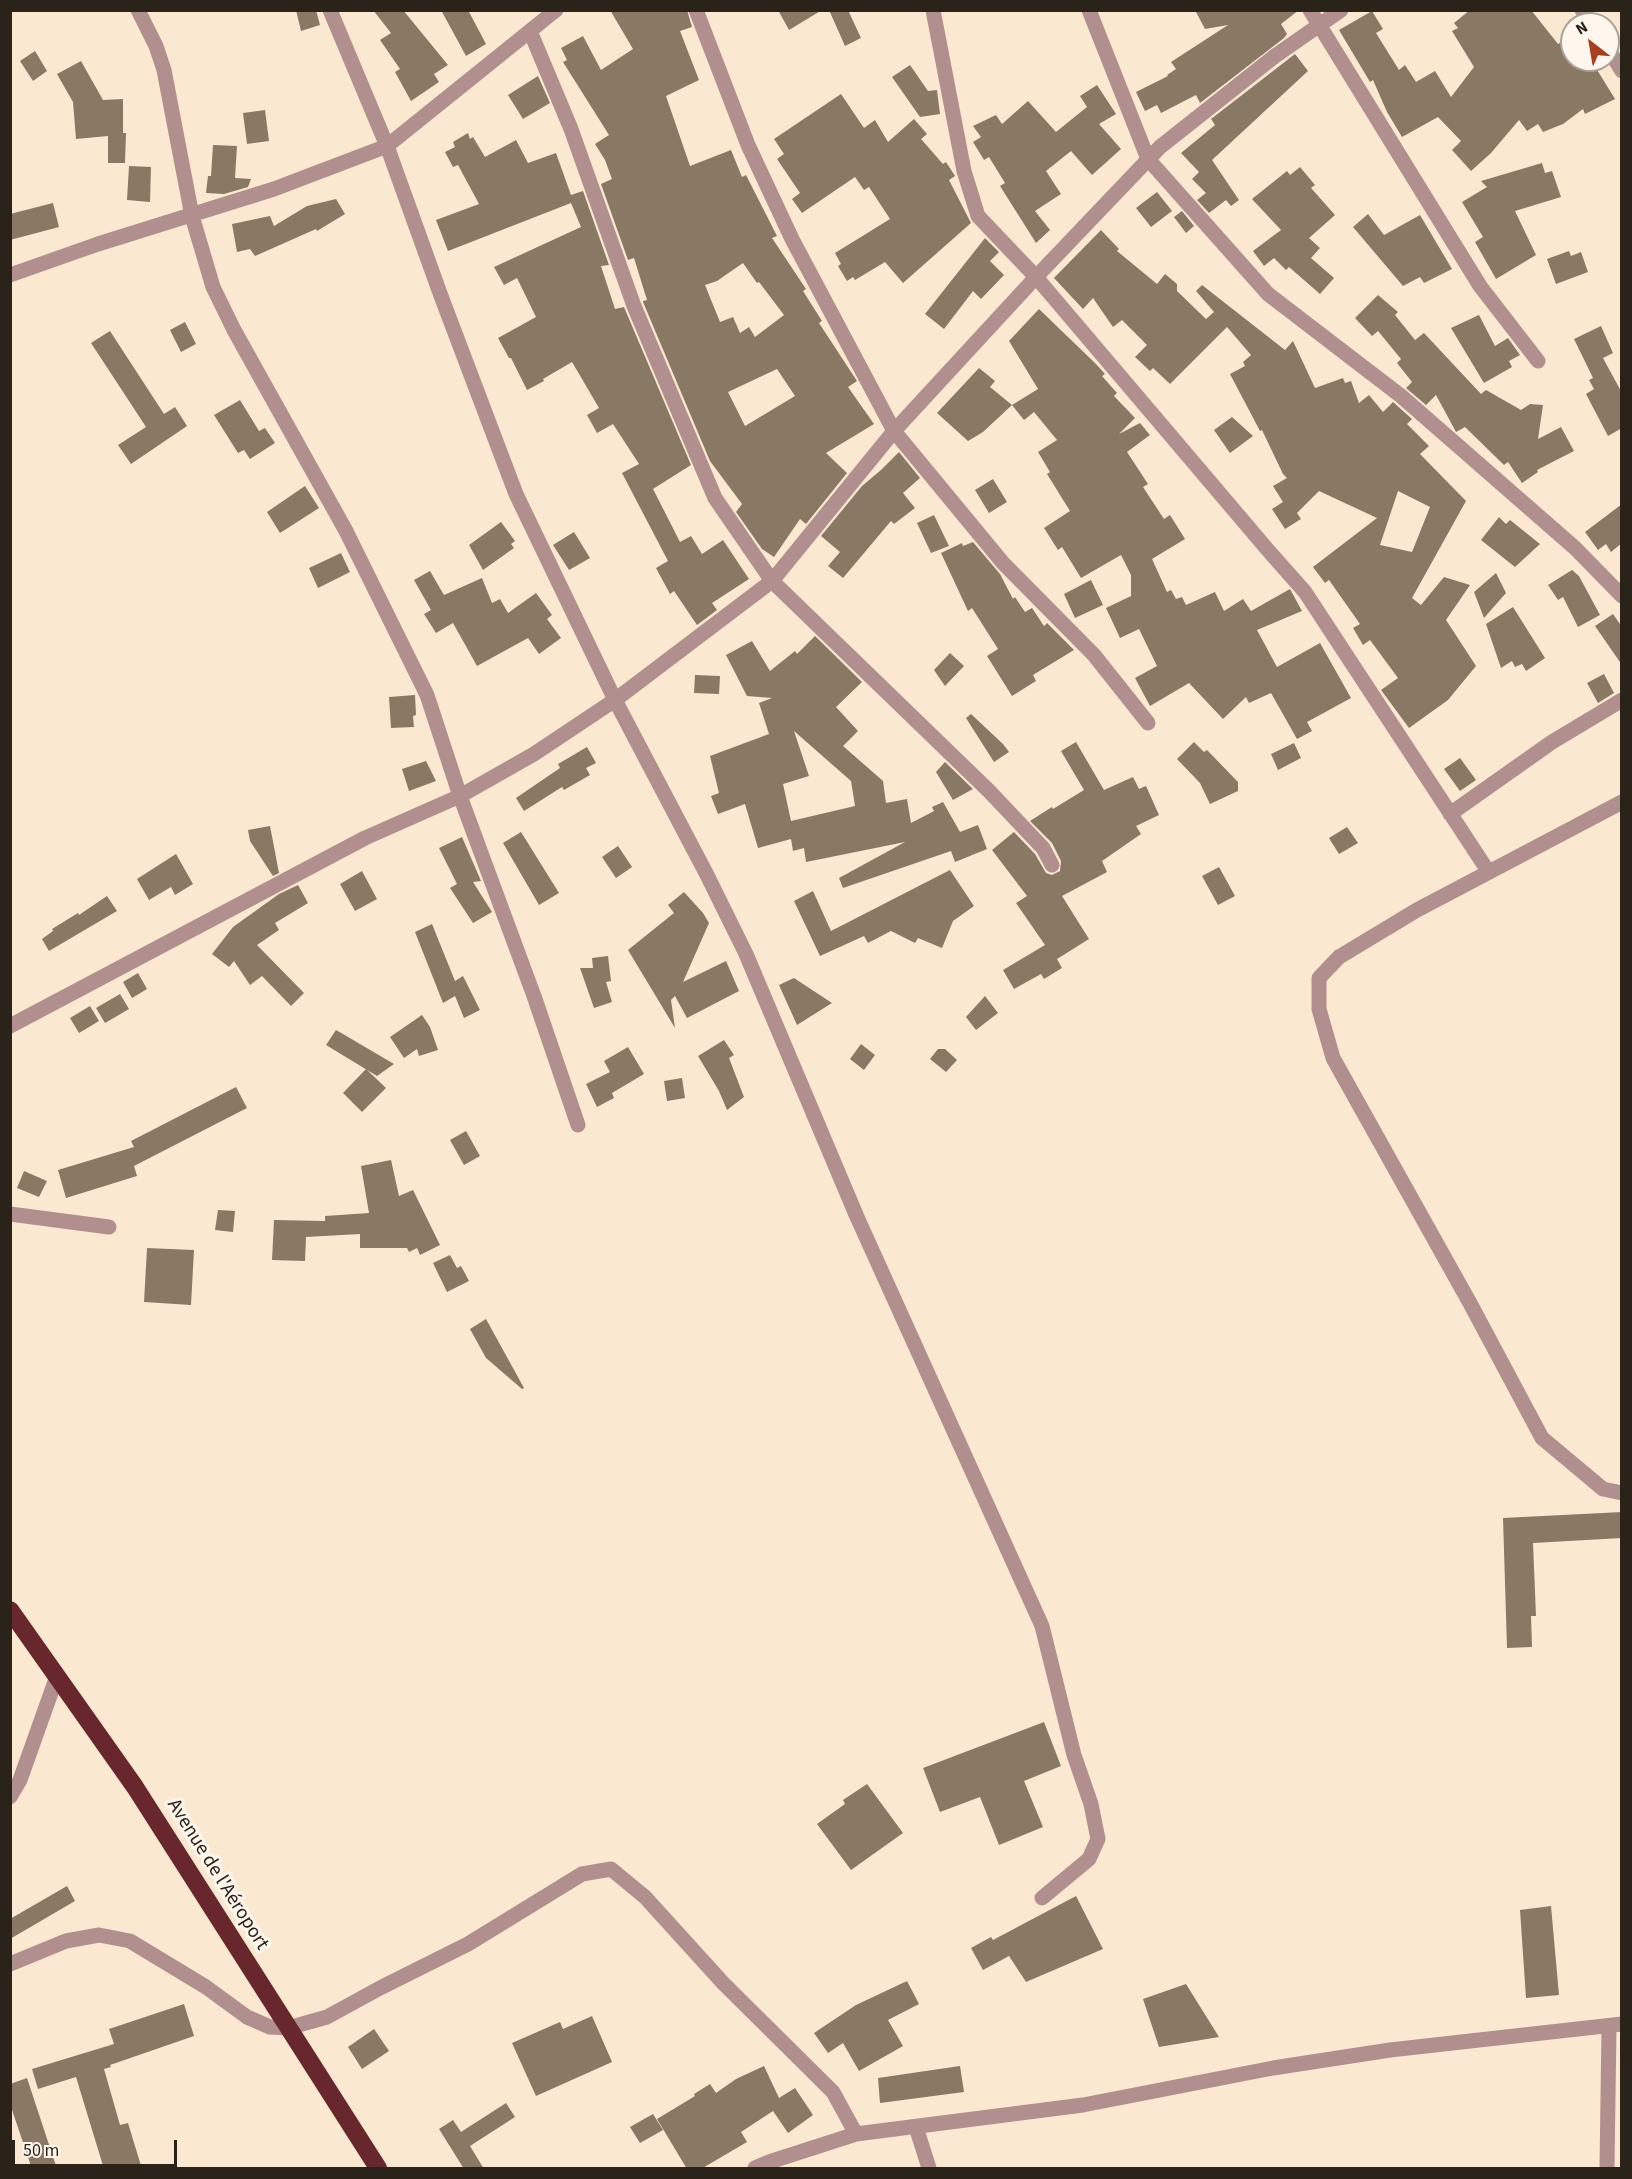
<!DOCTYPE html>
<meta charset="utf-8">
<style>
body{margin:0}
#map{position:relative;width:1632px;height:2179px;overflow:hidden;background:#fbe8d1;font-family:"Source Sans 3",sans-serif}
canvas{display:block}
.frame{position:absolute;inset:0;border:12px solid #2a231a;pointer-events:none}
.north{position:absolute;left:1560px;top:12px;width:60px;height:60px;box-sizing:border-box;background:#fff7ee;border:2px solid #aaa299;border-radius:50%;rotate:329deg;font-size:16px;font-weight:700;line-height:24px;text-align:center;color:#2a231a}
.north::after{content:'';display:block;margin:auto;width:21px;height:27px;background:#a84020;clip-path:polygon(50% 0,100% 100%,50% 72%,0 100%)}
.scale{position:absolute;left:12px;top:2140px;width:165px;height:27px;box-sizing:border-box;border:3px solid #2a231a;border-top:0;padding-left:8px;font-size:18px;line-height:21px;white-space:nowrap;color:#2a231a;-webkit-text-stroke:4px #fff7ee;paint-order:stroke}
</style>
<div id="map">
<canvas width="1632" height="2179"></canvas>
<div class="frame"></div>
<div class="north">N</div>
<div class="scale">50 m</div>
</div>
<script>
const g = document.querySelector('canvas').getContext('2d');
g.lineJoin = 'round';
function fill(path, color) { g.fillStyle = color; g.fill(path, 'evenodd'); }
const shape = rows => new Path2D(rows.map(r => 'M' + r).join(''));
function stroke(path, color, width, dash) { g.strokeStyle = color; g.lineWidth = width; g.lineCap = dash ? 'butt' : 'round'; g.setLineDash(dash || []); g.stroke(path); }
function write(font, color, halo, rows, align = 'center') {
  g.font = font + ' "Source Sans 3",sans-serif'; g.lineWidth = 6; g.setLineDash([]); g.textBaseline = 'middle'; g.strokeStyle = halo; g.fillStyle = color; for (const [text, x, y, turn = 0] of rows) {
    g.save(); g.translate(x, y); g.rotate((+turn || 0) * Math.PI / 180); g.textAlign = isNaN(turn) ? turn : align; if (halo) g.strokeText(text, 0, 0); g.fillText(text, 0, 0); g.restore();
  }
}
const building = shape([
 [296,10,316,10,320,25,301,31],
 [373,10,403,10,448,65,434,74,439,82,411,101,395,72,400,69,380,40,391,33],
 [441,10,468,10,486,44,466,56],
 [610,10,687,10,692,27,680,31,699,80,666,96,690,166,731,150,742,177,746,175,777,236,772,238,806,289,803,291,822,321,819,323,857,381,848,387,874,424,826,453,847,473,806,524,800,519,774,557,762,549,736,512,742,504,710,461,643,302,643,301,647,300,634,258,628,260,601,184,612,179,605,160,595,144,609,135,563,62,567,60,561,48,583,36,601,70,633,49],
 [743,263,757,283,759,282,784,315,755,337,749,327,740,333,733,317,720,322,705,285,717,281],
 [777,369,795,396,745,426,728,392],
 [778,10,822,10,789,30],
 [829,10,848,10,861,38,845,46],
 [1195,10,1299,10,1281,24,1287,34,1284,38,1200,103,1196,95,1161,113,1157,105,1145,111,1136,92,1168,76,1167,75,1176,69,1171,62,1228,25,1205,29],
 [1470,10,1531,10,1558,44,1572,35,1572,60,1591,60,1615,99,1585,114,1583,109,1563,124,1543,132,1538,124,1527,131,1519,120,1491,153,1471,171,1452,150,1461,141,1438,117,1402,137,1387,112,1373,80,1370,82,1339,30,1372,11,1383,29,1376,33,1399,70,1405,65,1416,82,1435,71,1451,97,1474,67,1452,31,1458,28,1454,23],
 [35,51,47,71,33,81,20,61],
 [1295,54,1308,71,1212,160,1239,200,1231,206,1226,200,1209,213,1197,200,1206,193,1192,179,1199,172,1181,153,1215,125,1211,119],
 [81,61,103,100,123,99,123,133,126,133,125,163,108,163,108,136,76,139,73,102,57,74],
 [910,65,928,91,937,90,940,114,920,117,892,77],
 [538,76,550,103,523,119,508,95],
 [1097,85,1116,114,1099,124,1121,149,1092,175,1071,151,1046,171,1061,194,1035,211,1050,230,1036,243,1000,186,1005,183,989,157,984,160,973,142,981,137,973,126,996,115,1002,124,1028,101,1056,132,1087,107,1080,96],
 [841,94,864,128,875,120,888,142,914,119,927,134,921,139,943,164,946,162,955,176,949,180,971,223,903,283,885,262,855,280,853,277,847,281,838,266,841,264,835,253,890,219,869,187,864,190,855,177,802,213,792,199,800,193,777,159,784,154,774,139],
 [265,110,269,141,247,144,243,113],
 [468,133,470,139,473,137,485,157,516,140,528,163,556,153,571,195,583,191,609,265,601,266,615,309,624,307,691,465,653,489,680,542,691,536,702,554,723,540,749,579,712,603,717,610,697,625,674,591,670,594,656,568,668,561,622,473,639,464,613,424,597,433,587,415,599,408,572,362,543,379,544,381,527,390,511,358,509,358,498,338,536,317,517,278,504,285,494,267,581,227,571,203,448,251,436,220,479,204,458,165,453,167,445,152,455,147,453,142],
 [213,145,237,146,235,178,251,179,248,187,224,194,206,193,208,176,211,176],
 [1542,163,1545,173,1552,171,1561,197,1515,211,1536,255,1496,279,1475,242,1483,237,1462,202,1487,187,1481,181],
 [129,166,151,167,150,202,127,200],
 [1300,167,1315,185,1311,188,1335,215,1309,238,1320,248,1311,258,1334,278,1320,294,1289,267,1286,270,1274,258,1264,266,1253,251,1281,230,1252,199,1287,171,1290,175],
 [1157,192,1172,211,1151,227,1136,208],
 [336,199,345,214,317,231,316,229,255,256,250,249,237,252,232,224,270,216,274,226,307,206],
 [53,203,59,227,10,240,10,214],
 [1182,211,1194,226,1186,233,1174,217],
 [1368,214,1384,235,1420,215,1452,269,1424,283,1420,277,1403,286,1353,227],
 [1101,230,1119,249,1117,251,1157,284,1165,274,1177,284,1177,291,1206,319,1214,312,1196,291,1202,285,1285,350,1293,341,1315,388,1343,378,1345,383,1351,381,1359,403,1369,395,1383,412,1393,402,1412,419,1407,424,1429,446,1420,454,1466,501,1412,598,1421,605,1444,577,1470,585,1446,620,1476,666,1448,700,1409,728,1381,690,1398,678,1370,640,1363,645,1353,628,1360,624,1329,580,1325,583,1313,567,1377,518,1319,491,1297,513,1301,519,1285,529,1272,509,1283,502,1273,486,1287,478,1283,474,1262,430,1260,431,1230,374,1245,366,1243,362,1251,355,1227,327,1170,384,1153,368,1150,371,1135,357,1147,345,1122,320,1113,327,1093,298,1083,309,1054,278],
 [1398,491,1430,507,1412,552,1380,545],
 [985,238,999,252,990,261,1004,275,981,299,973,291,944,329,925,314],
 [1569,251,1571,256,1581,252,1588,272,1556,284,1547,259],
 [1378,295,1398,312,1395,315,1415,340,1424,333,1481,394,1486,390,1521,410,1530,404,1543,405,1538,439,1561,427,1574,451,1537,470,1538,472,1522,483,1508,462,1504,465,1465,427,1456,432,1436,395,1426,405,1406,388,1412,382,1397,363,1401,359,1378,331,1372,336,1355,318],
 [1039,309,1096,364,1105,374,1102,376,1117,393,1114,396,1135,418,1119,434,1140,423,1150,435,1127,452,1148,484,1143,487,1164,519,1170,515,1185,539,1152,559,1167,592,1171,590,1176,599,1182,597,1186,605,1215,592,1224,611,1243,599,1251,611,1290,589,1302,611,1257,630,1277,667,1320,643,1351,698,1307,722,1312,731,1297,739,1271,693,1249,703,1246,697,1223,719,1189,683,1150,706,1135,678,1157,666,1139,629,1120,638,1106,608,1131,596,1131,575,1121,555,1081,578,1062,547,1058,550,1044,528,1070,511,1047,474,1050,472,1038,452,1057,440,1034,412,1024,420,1012,405,1038,389,1009,341],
 [1479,315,1495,346,1508,338,1520,355,1509,361,1512,367,1484,383,1451,328],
 [185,322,196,344,181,352,170,330],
 [1601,326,1613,353,1603,358,1622,393,1622,428,1608,436,1586,394,1594,389,1589,380,1593,378,1574,339],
 [110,331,164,414,175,407,187,426,131,464,118,445,146,427,91,343],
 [979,368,995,381,990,387,1012,405,983,432,968,441,937,413],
 [240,400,259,431,265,428,275,443,250,459,244,450,238,453,214,415],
 [1232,417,1253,436,1230,453,1214,430],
 [899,452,920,478,903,493,915,508,894,524,891,521,843,578,828,566,840,552,821,536,862,486,881,470],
 [993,479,1007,502,989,513,975,490],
 [305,486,319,508,280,533,267,512],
 [1622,504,1622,543,1611,552,1606,544,1598,550,1585,532],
 [934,515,949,546,931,553,917,523],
 [1499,517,1506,524,1510,520,1540,544,1515,567,1481,540],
 [501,522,515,541,511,544,514,548,483,570,469,545],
 [574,532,590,558,569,570,553,545],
 [973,542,1000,574,1013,599,1015,597,1025,612,1032,608,1044,626,1047,623,1074,650,1033,675,1036,681,1012,696,987,656,998,649,972,608,968,611,941,553,962,543,963,546],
 [341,553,350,572,318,588,309,568],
 [1572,570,1579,576,1600,615,1578,627,1563,597,1558,600,1548,585],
 [430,571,444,595,482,578,492,603,500,599,508,613,536,593,552,615,547,619,561,638,539,654,528,638,477,666,453,623,436,633,424,614,431,610,414,580],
 [1496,573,1506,593,1484,618,1474,592],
 [1091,580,1103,605,1075,618,1064,594],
 [1513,607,1545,658,1526,671,1522,664,1515,667,1512,661,1501,668,1486,624],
 [1613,614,1622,627,1622,665,1595,626],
 [815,636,862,682,836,707,858,731,843,746,883,781,886,803,907,799,911,823,934,811,932,807,943,802,960,832,978,825,987,849,955,862,951,851,843,888,839,878,905,842,806,862,804,848,793,851,791,839,758,848,745,804,718,814,711,796,719,793,710,756,769,734,759,703,772,698,747,696,726,655,752,641,770,671,795,651,797,654],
 [794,731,851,781,855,806,791,821,783,784,809,776],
 [950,653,964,666,945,686,934,670],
 [1604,674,1614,693,1598,703,1587,683],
 [695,675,720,676,719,694,694,693],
 [415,695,416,715,413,716,414,727,391,728,389,697],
 [971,714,1003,744,1009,752,994,762,966,718],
 [1076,742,1104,790,1133,777,1139,789,1146,786,1159,815,1136,826,1141,834,1102,861,1107,872,1062,896,1089,939,1057,959,1062,968,1044,979,1041,974,1014,989,1003,970,1045,945,1016,903,1027,896,992,850,1014,832,1035,854,1046,873,1052,875,1060,871,1061,861,1052,843,1030,821,1052,807,1053,809,1084,790,1061,751],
 [1194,742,1204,752,1207,750,1238,782,1238,791,1210,804,1200,783,1177,759],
 [1294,743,1301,758,1278,770,1271,754],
 [587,747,596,763,586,768,590,775,564,790,562,787,524,811,516,798,560,768,558,764],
 [1460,758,1476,780,1460,791,1444,769],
 [426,761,436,781,409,791,402,769],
 [945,762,973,789,953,800,936,772],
 [270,826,279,873,273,876,250,841,248,830],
 [1347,827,1358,843,1339,854,1329,838],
 [521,832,559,893,539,905,503,843],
 [462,837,481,881,473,882,492,912,473,923,450,888,457,884,439,848],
 [618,846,632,867,616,878,602,857],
 [176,854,193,884,175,895,171,887,149,900,137,879],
 [1219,867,1235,896,1218,905,1202,876],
 [950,870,974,906,953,921,942,948,918,938,915,943,891,931,868,943,864,936,820,956,794,901,813,891,831,931],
 [362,871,377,899,355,911,340,884],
 [298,885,308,903,275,923,279,930,257,945,304,993,291,1006,262,976,250,985,234,961,229,967,212,954,233,927,279,894],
 [684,892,703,913,709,923,683,982,726,961,739,991,687,1018,675,996,671,1000,675,1028,628,950,674,913,668,905],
 [107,896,117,911,49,951,42,939,53,931,52,929,78,913,79,915],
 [432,924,455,981,463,976,480,1010,464,1018,455,996,443,1003,415,932],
 [608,956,611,981,606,982,612,1002,594,1008,580,968,593,968,592,958],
 [138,973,147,989,132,998,123,982],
 [794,978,832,1003,797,1025,779,985],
 [120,994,129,1009,105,1023,96,1008],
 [985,996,998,1013,976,1030,966,1017],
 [90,1006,99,1021,79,1033,70,1018],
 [422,1015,430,1027,438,1050,419,1056,417,1049,404,1058,390,1037],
 [336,1030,343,1034,394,1064,377,1076,326,1045],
 [724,1040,734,1055,729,1058,744,1097,727,1110,719,1091,698,1056],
 [861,1044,875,1055,864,1070,850,1059],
 [628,1047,644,1074,612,1093,614,1098,597,1107,586,1084,610,1072,604,1061],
 [938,1049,945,1049,957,1060,946,1072,930,1059],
 [366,1069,386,1088,362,1112,343,1093],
 [682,1078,685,1098,667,1101,664,1081],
 [236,1087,247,1108,134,1166,137,1176,66,1198,58,1170,134,1147,131,1141],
 [466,1131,480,1156,464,1165,450,1140],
 [391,1160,399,1196,413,1190,440,1245,420,1255,417,1248,409,1252,407,1248,360,1248,360,1234,306,1237,305,1261,272,1260,274,1220,325,1221,325,1216,369,1213,361,1166],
 [24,1171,47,1181,39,1197,17,1188],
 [218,1210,235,1211,233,1232,215,1230],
 [147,1248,194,1250,191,1305,144,1302],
 [450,1255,457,1268,461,1266,469,1281,447,1292,433,1263],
 [486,1319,524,1388,522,1389,486,1358,470,1329],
 [1622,1512,1622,1538,1533,1543,1536,1616,1531,1616,1532,1647,1507,1648,1503,1518],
 [1044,1722,1061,1766,1024,1781,1043,1827,999,1845,980,1797,940,1812,923,1768],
 [867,1784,903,1833,851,1870,817,1824,845,1804,843,1800],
 [67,1886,75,1901,10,1939,10,1919],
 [1076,1896,1103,1949,1026,1982,1009,1956,983,1970,971,1948,991,1937,993,1940],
 [1551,1906,1559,1995,1526,1998,1520,1910],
 [907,1981,919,2004,888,2020,903,2046,859,2071,843,2043,828,2053,814,2033,856,2005],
 [1186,1984,1219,2037,1159,2047,1143,1999],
 [184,2004,194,2036,110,2065,111,2067,104,2069,120,2125,128,2123,142,2169,104,2169,76,2077,38,2089,32,2069,114,2044,109,2029],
 [592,2016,612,2062,536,2096,512,2043,560,2022,563,2029],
 [374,2029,389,2051,362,2069,348,2047],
 [764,2066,779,2098,795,2088,813,2115,788,2133,773,2111,741,2132,747,2142,701,2169,687,2169,657,2119,695,2096,694,2094,710,2084,716,2093,736,2079],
 [960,2066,964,2092,880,2103,878,2078],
 [27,2078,57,2169,32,2169,10,2104,10,2084],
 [506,2103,515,2117,470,2146,484,2169,464,2169,439,2129,453,2120,461,2132],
 [653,2114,663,2130,640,2143,630,2127]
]);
const minor = shape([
 [138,10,156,46,164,70,192,216,213,287,234,330,346,531,427,695,460,796,534,996,578,1125],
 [330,10,387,146,441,296,516,494,615,700,707,875,746,954,857,1217,1042,1626,1074,1755,1091,1804,1098,1839,1089,1859,1042,1898],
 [696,10,748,145,792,239,894,431,1003,563,1094,655,1148,723],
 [933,10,964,171,978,216,1036,277,1267,549,1305,592,1488,871],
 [1089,10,1148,159,1268,294,1401,396,1575,548,1622,596],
 [1310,10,1480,286,1538,361],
 [1582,10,1591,24],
 [530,31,571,129,634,306,715,498,772,581,989,791,1043,848,1052,865],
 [1608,49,1622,71],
 [10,275,98,244,274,189,387,146,556,10],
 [1622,802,1417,910,1339,957,1319,978,1319,1009,1333,1058,1471,1305,1542,1438,1603,1489,1622,1493],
 [1450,814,1552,742,1622,700],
 [10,1026,365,838,460,796,534,754,615,700,772,581,894,431,1036,277,1160,147,1275,56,1341,10],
 [10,1214,109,1227],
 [10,1797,20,1780,57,1676],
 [10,1964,66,1941,99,1935,130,1941,206,1987,247,2017,270,2027,288,2028,327,2017,380,1988,468,1944,582,1874,611,1869,645,1897,723,1983,833,2092,856,2134],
 [916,2127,929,2168],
 [755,2168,769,2162,856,2134,1083,2105,1273,2068,1390,2050,1622,2024],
 [1607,2168,1609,2026]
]);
const highway = shape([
 [10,1610,135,1787,378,2168]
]);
const streetNames = [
 ["Avenue de l'Aéroport",217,1875,58]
];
fill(building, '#897863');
stroke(minor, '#b28f8f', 15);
stroke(highway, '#67272c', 18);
write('20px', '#2a231a', '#fff7ee', streetNames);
</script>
